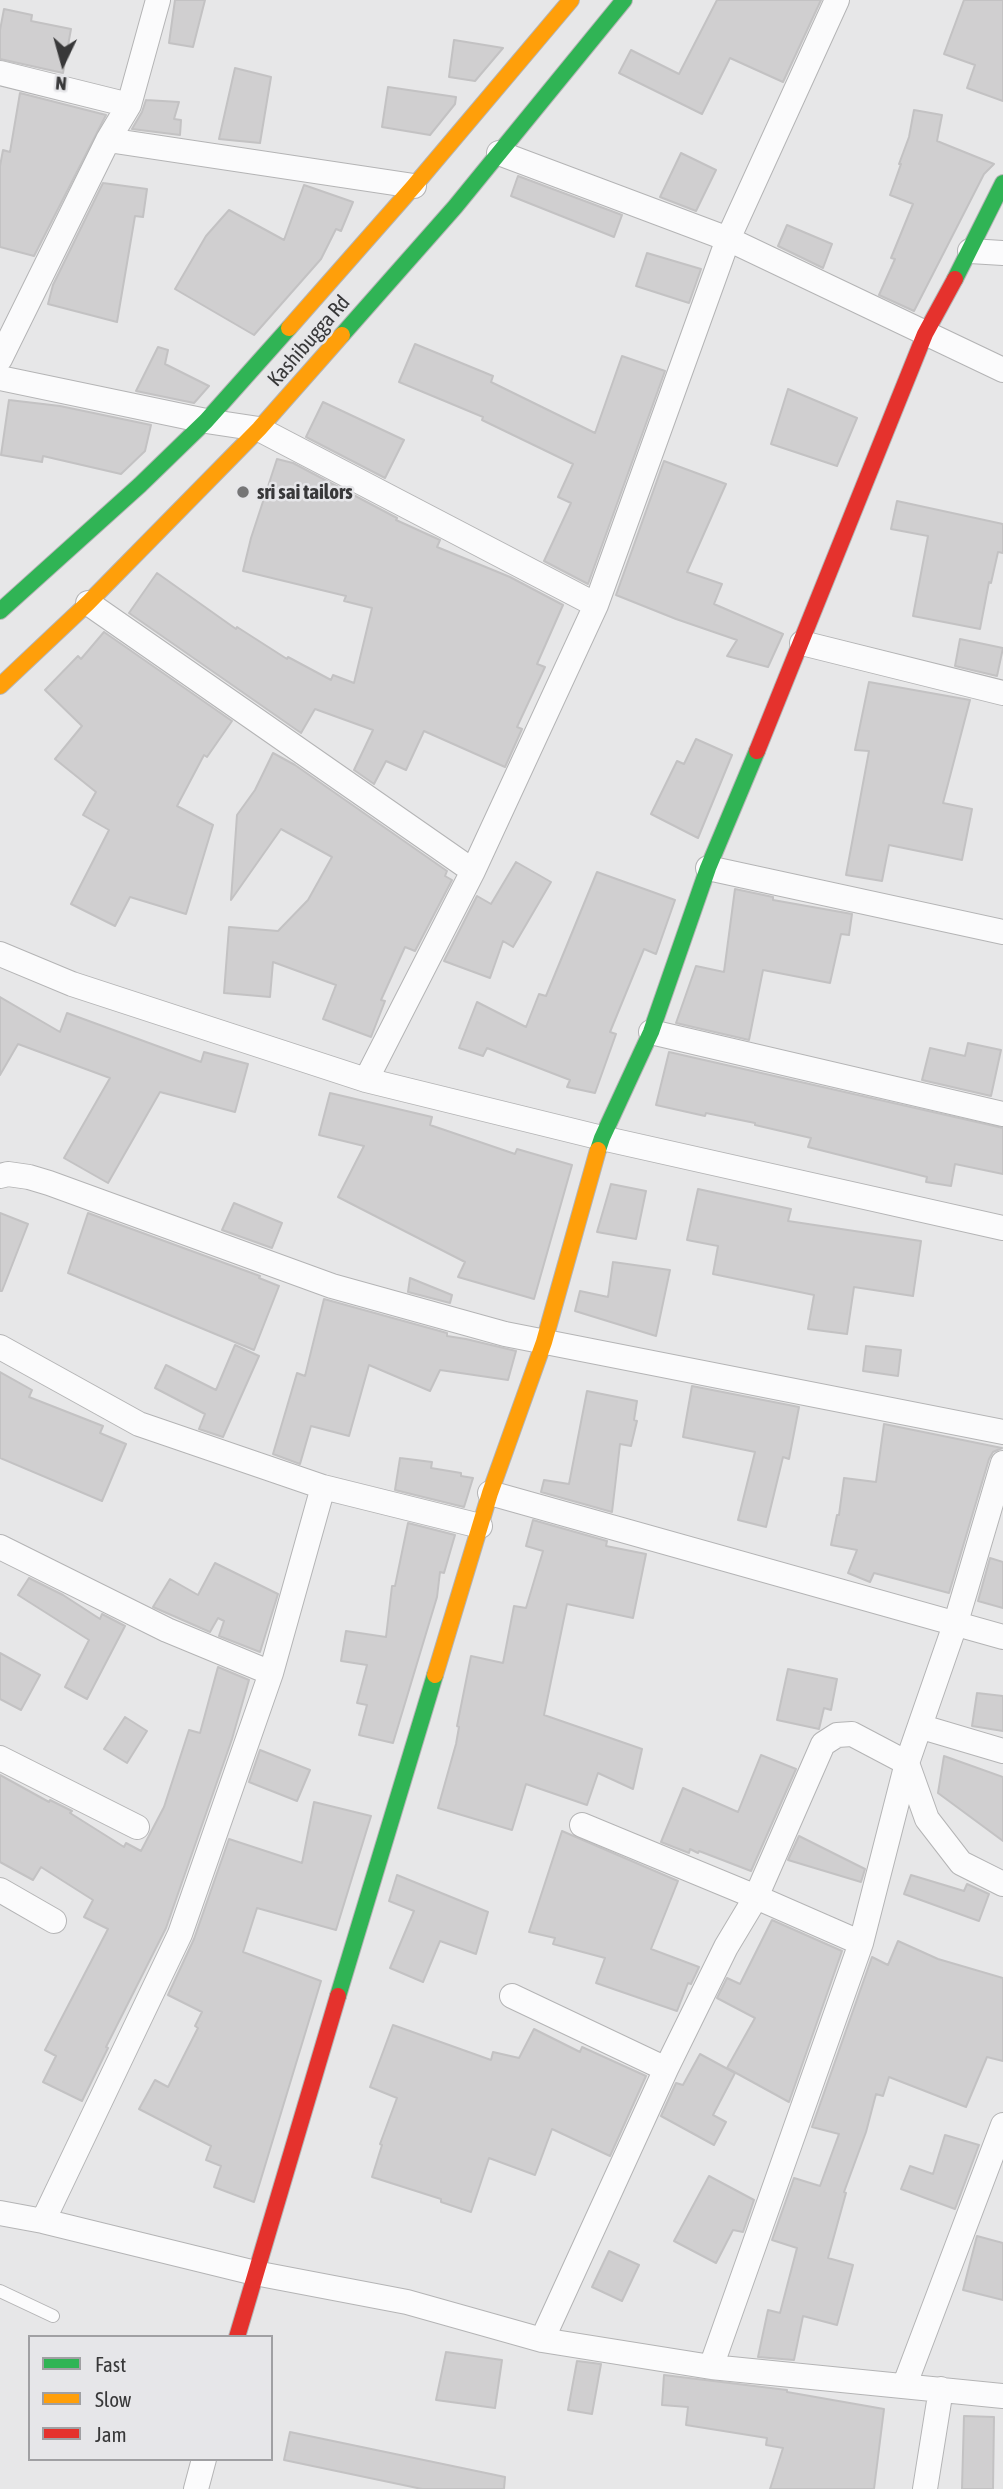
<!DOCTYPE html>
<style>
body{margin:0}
#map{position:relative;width:1003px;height:2489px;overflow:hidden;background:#e7e7e8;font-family:"Asap Condensed",sans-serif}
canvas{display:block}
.legend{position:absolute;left:28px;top:2335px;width:245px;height:126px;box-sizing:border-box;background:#e6e6e9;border:2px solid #a0a0a3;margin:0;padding:9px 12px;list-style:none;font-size:21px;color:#383839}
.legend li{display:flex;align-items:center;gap:14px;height:35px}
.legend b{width:35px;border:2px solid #a0a0a3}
.north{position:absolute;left:28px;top:28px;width:70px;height:70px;-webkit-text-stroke:5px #e6e6e9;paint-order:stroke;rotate:185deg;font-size:19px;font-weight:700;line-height:28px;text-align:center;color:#383839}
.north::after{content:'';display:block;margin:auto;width:24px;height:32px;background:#383839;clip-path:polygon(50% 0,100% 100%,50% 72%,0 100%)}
</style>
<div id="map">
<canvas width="1003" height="2489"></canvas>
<ul class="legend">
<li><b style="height:9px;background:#30b455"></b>Fast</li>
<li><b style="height:9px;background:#ff9f0a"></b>Slow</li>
<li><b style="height:9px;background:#e5322d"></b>Jam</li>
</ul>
<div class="north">N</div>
</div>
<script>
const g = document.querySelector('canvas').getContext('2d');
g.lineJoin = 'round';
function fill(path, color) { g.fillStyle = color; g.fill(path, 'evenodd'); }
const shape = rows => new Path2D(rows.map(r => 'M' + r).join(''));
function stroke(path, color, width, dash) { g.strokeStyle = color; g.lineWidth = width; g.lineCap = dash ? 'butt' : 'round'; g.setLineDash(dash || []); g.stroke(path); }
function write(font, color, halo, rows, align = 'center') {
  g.font = font + ' "Asap Condensed",sans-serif'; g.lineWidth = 5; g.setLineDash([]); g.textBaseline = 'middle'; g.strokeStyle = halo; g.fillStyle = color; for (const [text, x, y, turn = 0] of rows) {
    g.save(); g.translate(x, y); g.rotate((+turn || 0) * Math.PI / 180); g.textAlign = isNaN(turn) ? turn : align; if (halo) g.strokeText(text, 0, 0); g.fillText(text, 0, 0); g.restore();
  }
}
const building = shape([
 [175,0,205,0,193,47,169,43,175,0],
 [717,0,821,0,783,82,730,58,702,114,619,73,631,50,679,74,717,0],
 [964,0,1003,0,1003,101,967,88,975,65,944,54,964,0],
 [4,9,32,15,31,21,71,29,63,73,0,59,0,30,4,9],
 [454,40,503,48,475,81,449,77,454,40],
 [235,68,271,77,260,143,219,139,235,68],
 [388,87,456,97,455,104,430,135,382,127,388,87],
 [20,93,106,115,34,256,0,247,0,166,3,150,10,152,20,93],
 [146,100,179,102,174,119,181,120,180,135,132,129,142,112,146,100],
 [914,110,942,115,937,141,994,164,984,174,914,311,879,295,895,259,891,258,913,204,890,195,901,164,899,164,909,137,914,110],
 [681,153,716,170,696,211,660,197,681,153],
 [518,176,622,215,614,237,511,196,518,176],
 [103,183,147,189,143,217,135,216,117,322,48,304,53,285,103,183],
 [304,185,353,202,341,231,336,229,321,259,254,335,175,289,206,236,229,210,284,240,304,185],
 [787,225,832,244,823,268,778,246,787,225],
 [647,253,701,269,689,303,636,286,647,253],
 [415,344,493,376,491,382,595,433,622,356,665,371,588,584,544,561,571,503,558,497,573,464,482,420,483,417,399,382,415,344],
 [158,347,168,350,165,364,209,386,194,403,136,391,158,347],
 [788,389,857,418,837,466,771,444,788,389],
 [9,400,60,406,151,425,145,451,121,474,43,456,42,462,1,455,9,400],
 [323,402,404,440,385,478,306,437,323,402],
 [277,459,293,463,397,518,396,520,440,540,437,547,510,577,563,605,537,664,545,667,517,727,522,729,505,767,424,731,406,770,386,761,374,784,354,770,373,730,315,709,301,733,129,613,157,573,236,629,237,627,287,659,288,657,331,680,333,675,354,683,372,608,344,601,346,596,243,571,251,538,277,459],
 [664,461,726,484,687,572,722,584,714,604,783,634,768,667,727,656,737,640,676,619,616,595,664,461],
 [897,501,1003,524,1003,553,998,552,991,583,989,582,980,629,913,616,928,536,891,529,897,501],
 [104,632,232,721,207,757,204,755,177,806,213,825,186,914,130,897,115,926,71,904,109,830,83,815,96,792,55,759,82,726,45,690,78,656,81,659,104,632],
 [960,639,1003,648,997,676,955,666,960,639],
 [869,682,970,700,943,803,972,809,962,860,889,845,882,881,846,875,869,751,855,750,869,682],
 [696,739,732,755,698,838,651,814,677,761,684,764,696,739],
 [273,753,295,765,447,871,445,876,452,880,415,951,405,947,381,1000,385,1001,371,1037,323,1019,336,985,273,962,270,997,224,993,229,927,278,931,308,900,332,857,281,829,231,900,237,815,255,790,273,753],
 [516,862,551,882,513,947,503,941,490,978,444,961,477,896,491,904,516,862],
 [597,872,675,900,656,954,644,949,610,1032,616,1034,595,1093,567,1087,570,1080,487,1048,483,1056,459,1048,477,1002,526,1027,539,994,546,996,597,872],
 [735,889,773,897,773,900,852,914,849,935,841,934,830,983,763,970,749,1040,676,1023,696,966,724,972,735,889],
 [0,997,60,1032,67,1013,201,1062,204,1052,248,1064,235,1112,160,1092,108,1183,64,1158,110,1078,18,1044,0,1075,0,997],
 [968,1043,1001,1050,991,1096,922,1080,930,1048,965,1056,968,1043],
 [669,1052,1003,1128,1003,1174,955,1164,951,1186,926,1182,927,1177,808,1147,811,1138,755,1125,755,1123,706,1113,705,1116,656,1105,669,1052],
 [330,1093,432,1117,430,1125,515,1154,517,1149,572,1165,534,1299,458,1277,465,1262,338,1197,364,1146,319,1135,330,1093],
 [611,1184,646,1191,636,1239,597,1232,611,1184],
 [698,1189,791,1209,788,1221,921,1241,913,1296,854,1287,847,1334,808,1329,814,1295,713,1274,718,1246,687,1240,698,1189],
 [234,1203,282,1223,272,1248,222,1230,234,1203],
 [0,1213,28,1224,2,1291,0,1291,0,1213],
 [88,1213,260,1276,259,1278,279,1286,254,1350,68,1273,88,1213],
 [613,1262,670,1270,656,1336,575,1311,580,1291,608,1297,613,1262],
 [410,1278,452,1295,450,1303,408,1292,410,1278],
 [324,1299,447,1333,447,1336,466,1339,516,1351,508,1380,440,1370,430,1391,369,1365,349,1436,311,1426,300,1464,273,1454,297,1373,305,1376,324,1299],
 [235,1345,259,1356,223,1437,199,1429,205,1414,155,1388,166,1365,216,1390,235,1345],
 [866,1346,901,1350,898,1376,863,1371,866,1346],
 [0,1372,32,1390,29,1397,103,1426,100,1433,126,1444,102,1501,0,1458,0,1372],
 [692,1386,799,1407,789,1459,783,1457,766,1527,738,1520,755,1452,683,1437,692,1386],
 [587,1391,637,1401,634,1420,637,1421,631,1446,620,1444,612,1512,541,1492,544,1480,569,1484,587,1391],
 [884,1424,1002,1448,993,1452,989,1459,949,1593,874,1573,870,1582,848,1573,857,1550,831,1545,837,1515,839,1515,844,1478,876,1482,884,1424],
 [400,1458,432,1462,431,1468,461,1473,461,1476,473,1478,464,1507,395,1490,400,1458],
 [533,1520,607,1541,606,1546,646,1554,633,1618,567,1604,544,1715,642,1749,633,1789,598,1773,587,1805,526,1784,512,1830,438,1808,456,1744,459,1727,457,1726,471,1656,503,1663,514,1606,526,1608,543,1551,526,1546,533,1520],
 [408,1523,455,1535,444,1573,440,1572,437,1597,393,1743,359,1735,367,1705,357,1703,367,1665,341,1661,346,1631,386,1637,392,1586,395,1586,408,1523],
 [990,1558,1003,1562,1003,1608,978,1601,990,1558],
 [215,1563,278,1594,260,1652,219,1636,224,1621,218,1618,210,1632,153,1607,170,1579,198,1595,215,1563],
 [29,1578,63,1595,100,1619,102,1614,125,1626,87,1699,65,1687,89,1640,18,1595,29,1578],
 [0,1653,40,1675,21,1710,0,1699,0,1653],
 [218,1667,249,1680,232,1739,166,1928,106,2047,108,2048,82,2101,43,2082,56,2056,45,2050,108,1929,84,1917,93,1900,41,1867,33,1880,0,1862,0,1775,49,1802,50,1800,72,1811,70,1813,124,1847,126,1843,141,1851,164,1807,189,1730,200,1733,218,1667],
 [788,1669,837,1679,831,1710,824,1708,819,1729,777,1720,788,1669],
 [977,1693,1003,1696,1003,1731,972,1726,977,1693],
 [125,1717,147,1731,127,1763,104,1749,125,1717],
 [260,1750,310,1770,297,1801,249,1782,260,1750],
 [761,1755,796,1769,751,1871,699,1851,698,1853,690,1849,689,1853,661,1842,683,1788,738,1812,761,1755],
 [944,1756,1003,1777,1003,1841,938,1793,944,1756],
 [314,1802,371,1816,336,1930,257,1908,243,1952,321,1981,254,2202,214,2187,221,2166,206,2160,211,2146,139,2109,155,2080,168,2087,198,2028,195,2026,202,2012,168,1995,194,1939,229,1839,302,1863,314,1802],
 [562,1831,678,1881,651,1949,699,1967,691,1984,688,1983,677,2011,596,1983,605,1958,553,1944,555,1938,529,1932,562,1831],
 [799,1836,865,1869,861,1882,788,1860,799,1836],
 [397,1875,488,1912,476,1954,440,1941,423,1982,390,1968,414,1911,389,1901,397,1875],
 [911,1875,964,1891,967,1884,989,1894,979,1921,904,1894,911,1875],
 [772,1920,842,1951,789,2102,727,2068,755,2018,717,1998,727,1978,740,1984,772,1920],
 [898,1941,938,1959,1003,1978,1003,2061,987,2057,966,2107,889,2077,883,2096,876,2094,866,2132,844,2192,846,2193,828,2258,853,2265,837,2325,803,2316,794,2360,758,2357,768,2310,780,2313,797,2248,772,2240,794,2178,820,2186,839,2134,812,2127,872,1957,888,1965,898,1941],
 [393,2025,491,2060,493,2052,519,2058,534,2029,580,2052,582,2047,646,2076,610,2156,552,2129,535,2175,489,2158,471,2212,441,2202,441,2199,372,2177,382,2145,380,2144,397,2098,370,2087,393,2025],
 [700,2054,735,2073,713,2115,726,2122,714,2145,661,2116,676,2083,683,2085,700,2054],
 [945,2135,979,2145,955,2209,901,2189,910,2166,933,2174,945,2135],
 [709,2176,754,2200,743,2232,733,2230,716,2263,674,2241,709,2176],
 [977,2236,1003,2243,1003,2300,963,2290,977,2236],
 [609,2251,639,2265,622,2301,592,2287,609,2251],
 [446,2352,502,2360,495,2408,436,2400,446,2352],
 [577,2361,601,2364,592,2414,568,2410,577,2361],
 [664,2375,787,2390,787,2392,884,2409,874,2489,770,2489,783,2448,766,2445,767,2438,686,2425,688,2407,662,2405,664,2375],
 [964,2416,994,2417,993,2489,962,2489,964,2416],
 [290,2432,505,2477,504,2489,422,2489,284,2460,290,2432]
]);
const lane = shape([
 [0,2291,53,2316]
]);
const street = shape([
 [0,73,129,105],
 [108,140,414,186],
 [499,153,728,239,1003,370],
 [970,251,1003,253],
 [0,359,108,140,129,105,158,0],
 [0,378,206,421,259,429,596,605],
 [88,603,473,871],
 [802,643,1003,693],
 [708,868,1003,932],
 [0,954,72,984,366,1080,602,1138,1003,1228],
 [651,1032,1003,1114],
 [366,1080,473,871,596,605,728,239,837,0],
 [0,1176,8,1174,29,1177,49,1183,332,1286,505,1334,1003,1432],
 [0,1347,139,1424,323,1487,480,1526],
 [490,1493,1003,1637],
 [0,1547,167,1630,271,1673],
 [922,1727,1003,1751],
 [0,1758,137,1827],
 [582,1825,756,1897,861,1943],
 [0,1890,54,1921],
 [512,1996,666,2069],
 [0,2213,43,2221,255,2273,407,2302,542,2340,711,2367,1003,2396],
 [43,2221,180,1934,271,1673,323,1487],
 [542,2340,666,2069,726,1947,756,1897,823,1744,837,1735,852,1734,907,1763,927,1819,961,1863,1003,1884],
 [711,2367,861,1943,907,1763,956,1622,1003,1463],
 [905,2384,1003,2125],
 [196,2489,204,2459],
 [925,2489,941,2389]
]);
const fast = shape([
 [955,279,1003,183],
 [342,335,455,207,624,0],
 [0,611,140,485,206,421,289,328],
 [598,1150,602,1138,651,1032,708,868,757,751],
 [338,1996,435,1675]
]);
const slow = shape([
 [289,328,414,186,571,0],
 [0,686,88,603,259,429,342,335],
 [435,1675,490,1493,544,1342,598,1150]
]);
const jam = shape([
 [757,751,925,334,955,279],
 [237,2337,338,1996]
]);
const markers = [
 [243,492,7,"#757576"]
];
const streetNames = [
 ["Kashibugga Rd",309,341,-49]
];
const poiNames = [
 ["sri sai tailors",257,492]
];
fill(building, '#d0cfd0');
stroke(building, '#c3c2c3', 2);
stroke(lane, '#b4b4b5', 14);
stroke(street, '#b4b4b5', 26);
stroke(fast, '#b4b4b5', 18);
stroke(slow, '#b4b4b5', 18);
stroke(jam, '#b4b4b5', 18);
stroke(lane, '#fbfbfc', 12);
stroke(street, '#fbfbfc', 24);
stroke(fast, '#30b455', 16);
stroke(slow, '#ff9f0a', 16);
stroke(jam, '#e5322d', 16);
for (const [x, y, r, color] of markers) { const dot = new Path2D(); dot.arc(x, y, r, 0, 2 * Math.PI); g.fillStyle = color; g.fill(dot); stroke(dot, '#e6e6e9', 2.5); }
write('21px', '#383839', '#e6e6e9', streetNames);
write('bold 21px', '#383839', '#e6e6e9', poiNames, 'left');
</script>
